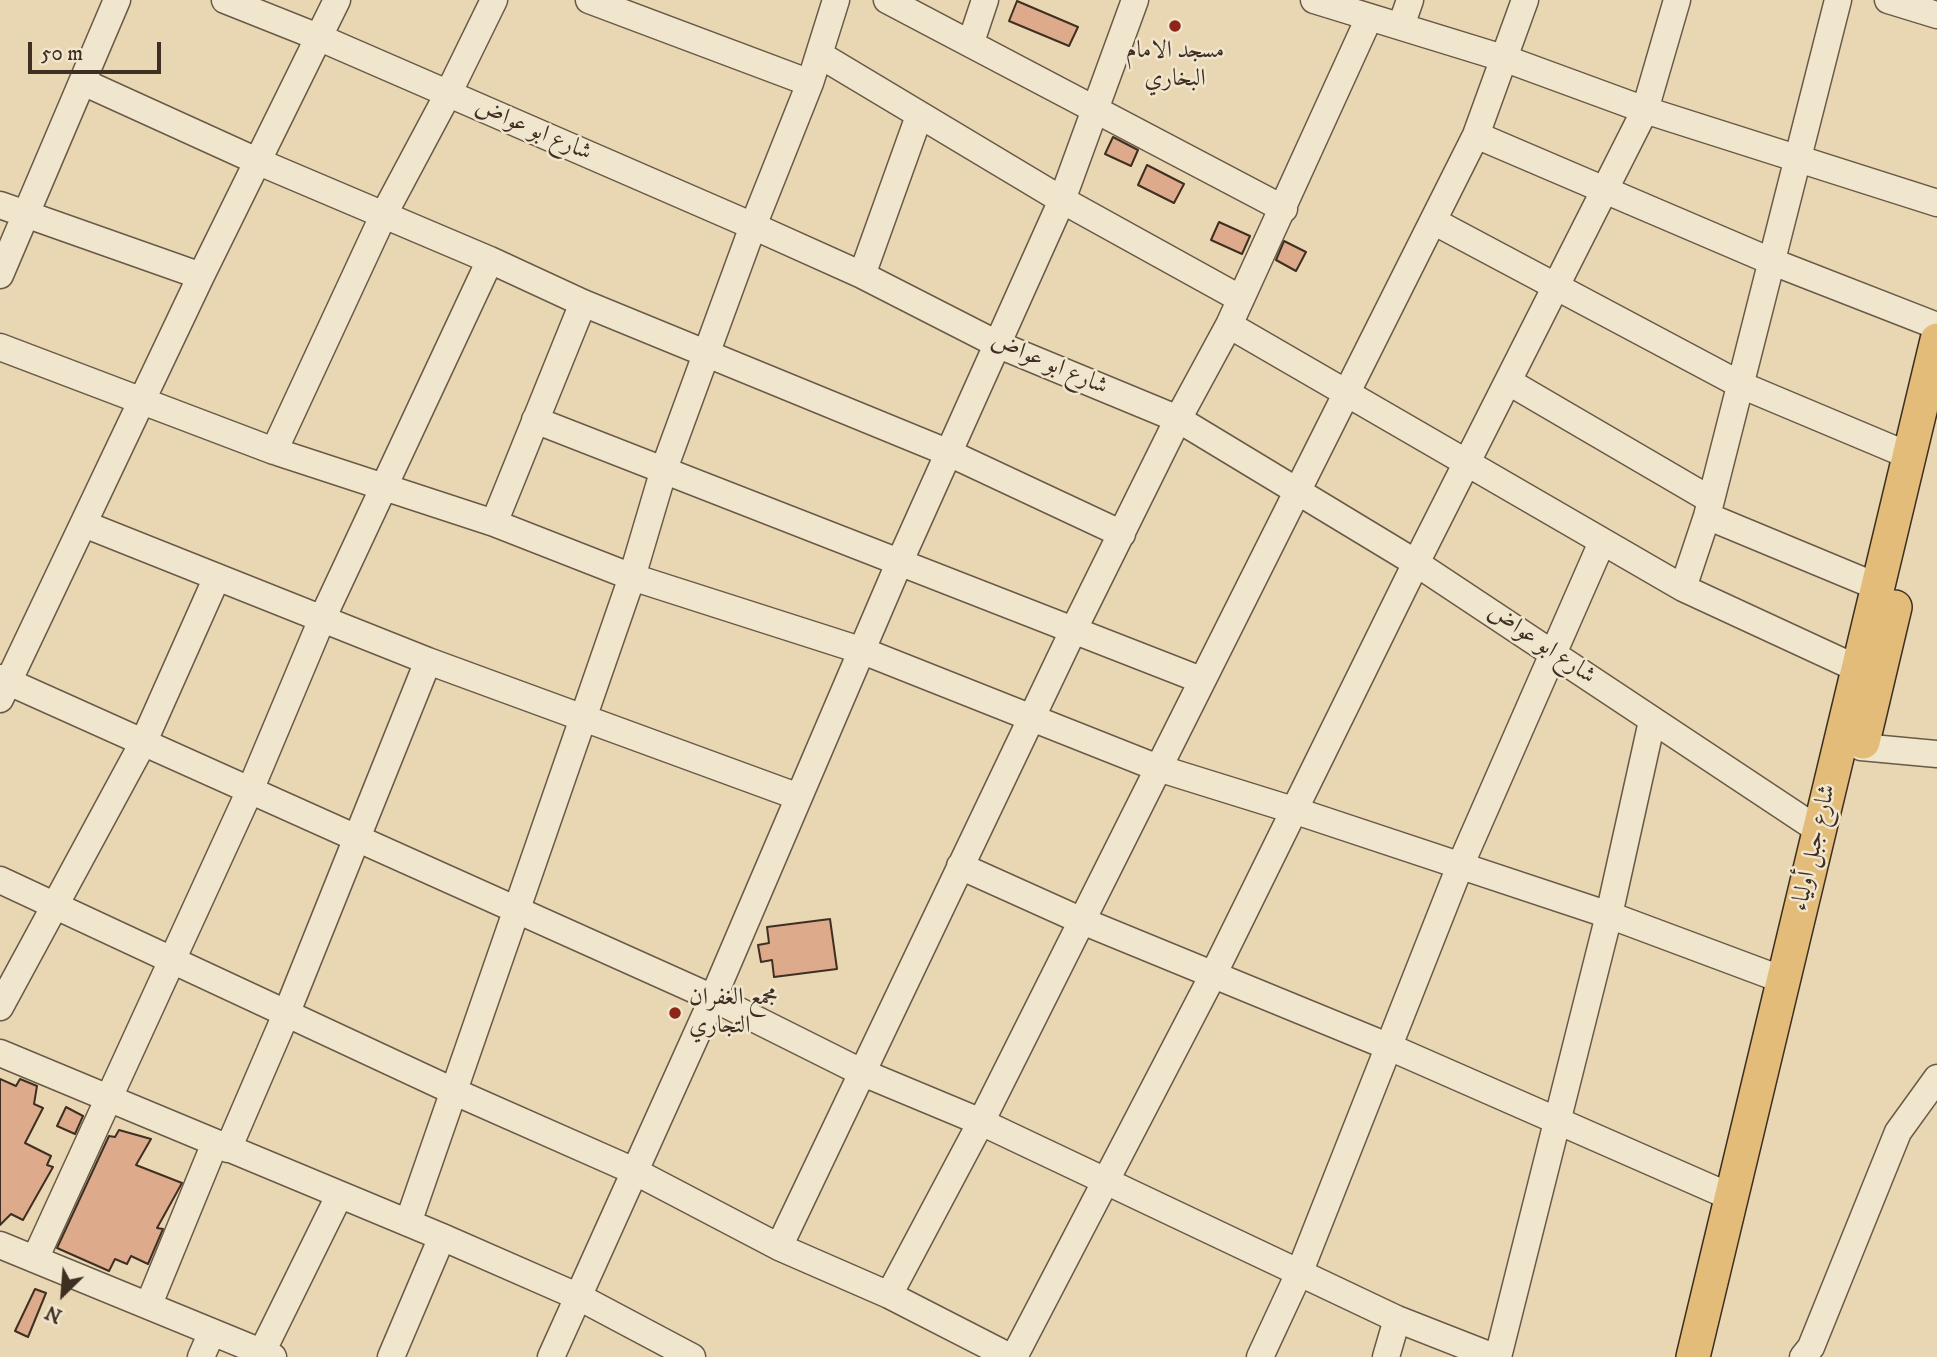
<!DOCTYPE html>
<meta charset="utf-8">
<style>
body{margin:0}
#map{position:relative;width:1937px;height:1357px;overflow:hidden;background:#e8d7b2;font-family:"IM FELL DW Pica",serif}
canvas{display:block}
.north{position:absolute;left:28px;top:1259px;width:70px;height:70px;-webkit-text-stroke:5px #f0e5cd;paint-order:stroke;rotate:205deg;font-size:19px;font-weight:700;line-height:28px;text-align:center;color:#3f2f23}
.north::after{content:'';display:block;margin:auto;width:24px;height:32px;background:#3f2f23;clip-path:polygon(50% 0,100% 100%,50% 72%,0 100%)}
.scale{position:absolute;left:28px;top:42px;width:133px;height:32px;box-sizing:border-box;border:4px solid #3f2f23;border-top:0;padding-left:9px;font-size:21px;line-height:24px;white-space:nowrap;color:#3f2f23;-webkit-text-stroke:5px #f0e5cd;paint-order:stroke}
</style>
<div id="map">
<canvas width="1937" height="1357"></canvas>
<div class="north">N</div>
<div class="scale">50 m</div>
</div>
<script>
const g = document.querySelector('canvas').getContext('2d');
g.lineJoin = 'round';
function fill(path, color) { g.fillStyle = color; g.fill(path, 'evenodd'); }
const shape = rows => new Path2D(rows.map(r => 'M' + r).join(''));
function stroke(path, color, width, dash) { g.strokeStyle = color; g.lineWidth = width; g.lineCap = dash ? 'butt' : 'round'; g.setLineDash(dash || []); g.stroke(path); }
function write(font, color, halo, rows, align = 'center') {
  g.font = font + ' "IM FELL DW Pica",Amiri,serif'; g.lineWidth = 5; g.setLineDash([]); g.textBaseline = 'middle'; g.strokeStyle = halo; g.fillStyle = color; for (const [text, x, y, turn = 0] of rows) {
    g.save(); g.translate(x, y); g.rotate((+turn || 0) * Math.PI / 180); g.textAlign = isNaN(turn) ? turn : align; if (halo) g.strokeText(text, 0, 0); g.fillText(text, 0, 0); g.restore();
  }
}
const building = shape([
 [1017,1,1078,27,1069,46,1009,21,1017,1],
 [1113,137,1138,150,1131,166,1105,154,1113,137],
 [1147,165,1184,184,1174,203,1138,185,1147,165],
 [1219,222,1250,236,1242,254,1211,240,1219,222],
 [1284,241,1306,252,1296,271,1276,260,1284,241],
 [830,919,837,969,774,977,772,960,761,962,758,945,769,943,767,927,830,919],
 [0,1079,16,1086,20,1079,37,1086,34,1104,43,1108,25,1143,51,1156,47,1165,53,1167,23,1220,11,1214,0,1225,0,1079],
 [66,1107,83,1116,75,1134,57,1126,66,1107],
 [119,1130,151,1139,136,1165,182,1183,157,1228,163,1229,148,1264,131,1256,127,1264,115,1259,109,1271,57,1248,109,1136,115,1137,119,1130],
 [35,1289,46,1293,28,1337,15,1331,35,1289]
]);
const minor = shape([
 [225,0,318,37,753,226,862,275,999,345,1178,419,1416,563,1820,831],
 [589,0,810,83],
 [887,0,1284,209],
 [1314,0,1506,59,1645,110,1937,203],
 [1888,0,1937,15],
 [1401,26,1410,0],
 [971,42,985,0],
 [820,55,1062,200,1241,299],
 [83,82,259,162,490,260,583,303,949,453,1122,534],
 [1476,135,1773,262,1937,326],
 [0,205,201,276],
 [1433,221,1741,385,1910,456],
 [0,275,117,0],
 [862,275,919,116],
 [1229,325,1683,588,1856,668],
 [0,347,274,451,494,523,632,577,863,651,1158,768,1293,810,1609,915,1783,980],
 [1509,382,1711,500],
 [535,420,1201,680],
 [274,451,384,214,448,94,494,0],
 [1707,516,1878,587],
 [494,523,583,303],
 [84,524,428,661,799,797],
 [1683,588,1707,516,1838,0],
 [0,678,713,998,861,1072,981,1122,1397,1319,1494,1357],
 [0,699,201,276,337,0],
 [1861,747,1937,754],
 [960,866,1080,920,1387,1046,1731,1197],
 [0,880,453,1091,634,1171,779,1247,889,1295,1010,1357],
 [0,1007,144,741,217,577],
 [0,1053,442,1237,579,1297,692,1357],
 [228,1149,287,1012,428,661],
 [408,1223,632,577,664,469,753,226,810,83,836,0],
 [0,1245,273,1357],
 [779,1247,1073,631,1178,419,1229,325,1369,18],
 [35,1259,251,788,322,619,490,260],
 [889,1295,981,1122,1476,135,1525,0],
 [149,1304,215,1143],
 [262,1352,339,1196],
 [201,1357,212,1332],
 [391,1357,442,1237],
 [551,1357,713,998,900,561,1062,200,1135,0],
 [1014,1357,1213,975,1416,563,1645,110,1677,0],
 [1260,1357,1300,1271,1460,866,1602,542],
 [1386,1357,1397,1319],
 [1498,1357,1609,915,1652,721],
 [1803,1357,1811,1347,1898,1132,1937,1078]
]);
const major = shape([
 [1863,742,1895,607],
 [1693,1357,1937,340]
]);
const markers = [
 [1175,26,7,"#8f2418"],
 [675,1013,7,"#8f2418"]
];
const poiNames = [
 ["مسجد الامام",1175,52],
 ["البخاري",1175,80],
 ["مجمع الغفران",689,999,"left"],
 ["التجاري",689,1027,"left"]
];
const streetNames = [
 ["شارع ابو عواض",533,131,23],
 ["شارع ابو عواض",1049,365,23],
 ["شارع ابو عواض",1541,645,34],
 ["شارع جبل أولياء",1815,848,-77]
];
fill(building, '#ddaa8c');
stroke(building, '#3f2f23', 2);
stroke(minor, '#695947', 29);
stroke(major, '#3f2f23', 36);
stroke(minor, '#f0e5cd', 26);
stroke(major, '#e4bc79', 33);
for (const [x, y, r, color] of markers) { const dot = new Path2D(); dot.arc(x, y, r, 0, 2 * Math.PI); g.fillStyle = color; g.fill(dot); stroke(dot, '#f0e5cd', 2.5); }
write('24px', '#3f2f23', '#f0e5cd', poiNames);
write('24px', '#3f2f23', '#f0e5cd', streetNames);
</script>
